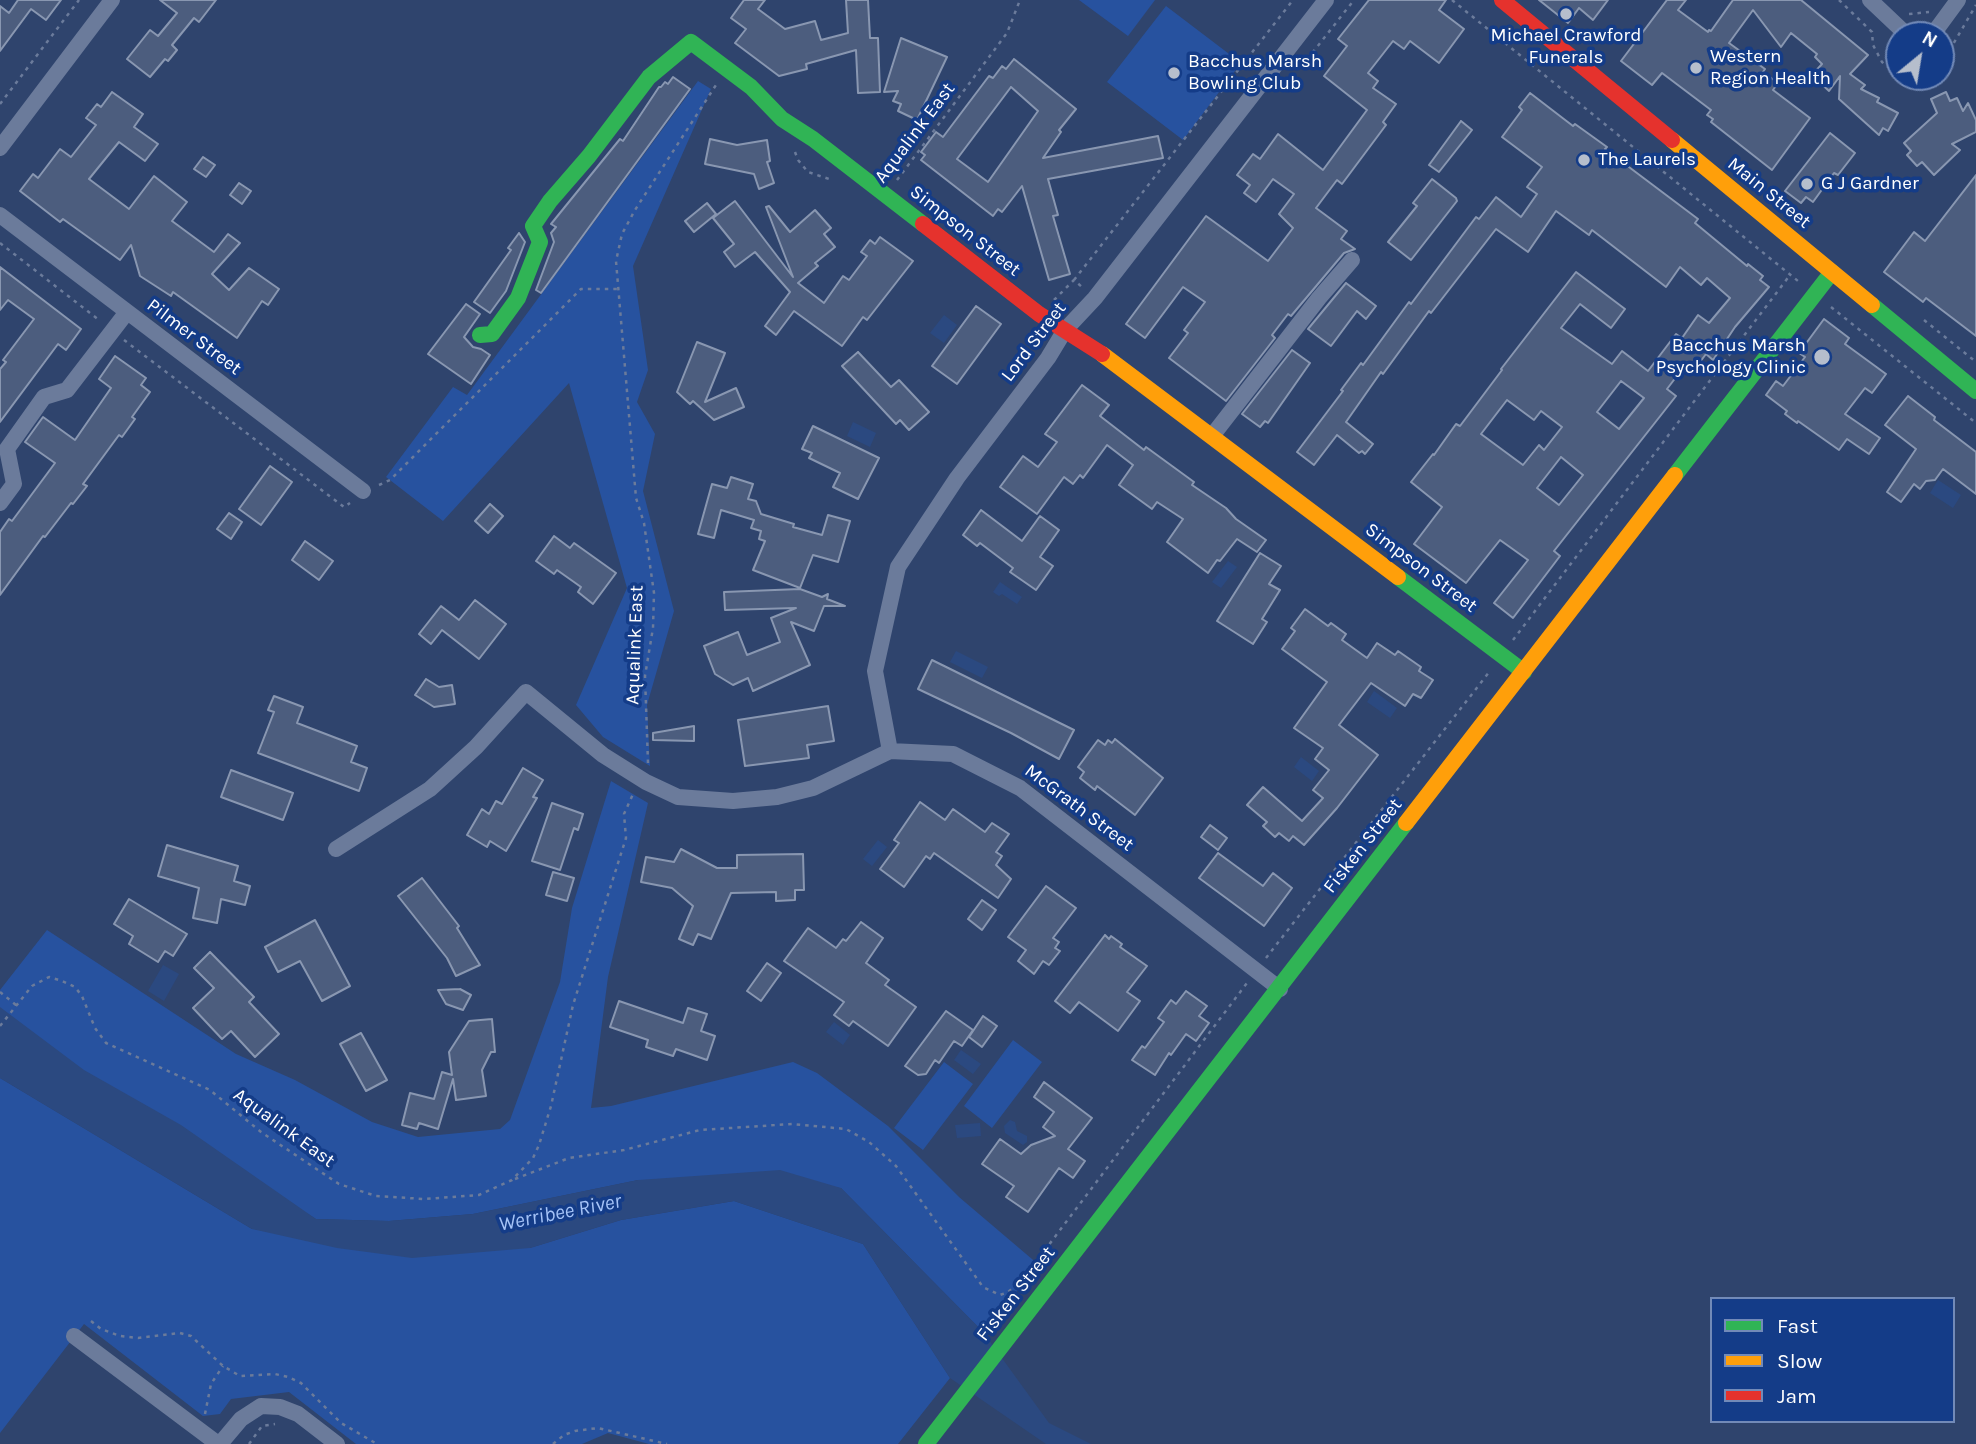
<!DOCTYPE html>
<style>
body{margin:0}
#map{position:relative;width:1976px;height:1444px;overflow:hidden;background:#2f446d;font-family:Karla,sans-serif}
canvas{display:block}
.legend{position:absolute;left:1710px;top:1297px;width:245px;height:126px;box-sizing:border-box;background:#143c88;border:2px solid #728ab8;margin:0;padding:9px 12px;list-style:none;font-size:21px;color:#fff}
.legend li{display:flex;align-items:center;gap:14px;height:35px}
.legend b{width:35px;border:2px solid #728ab8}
.north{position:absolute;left:1885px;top:21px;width:70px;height:70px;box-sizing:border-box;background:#143c88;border:2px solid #728ab8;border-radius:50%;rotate:30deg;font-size:19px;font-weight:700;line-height:28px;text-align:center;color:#fff}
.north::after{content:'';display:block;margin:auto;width:24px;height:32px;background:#b6becc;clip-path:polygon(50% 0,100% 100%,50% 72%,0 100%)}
</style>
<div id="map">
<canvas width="1976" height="1444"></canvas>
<ul class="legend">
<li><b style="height:9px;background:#30b455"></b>Fast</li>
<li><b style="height:9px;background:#ff9f0a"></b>Slow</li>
<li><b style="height:9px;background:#e5322d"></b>Jam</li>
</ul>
<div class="north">N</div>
</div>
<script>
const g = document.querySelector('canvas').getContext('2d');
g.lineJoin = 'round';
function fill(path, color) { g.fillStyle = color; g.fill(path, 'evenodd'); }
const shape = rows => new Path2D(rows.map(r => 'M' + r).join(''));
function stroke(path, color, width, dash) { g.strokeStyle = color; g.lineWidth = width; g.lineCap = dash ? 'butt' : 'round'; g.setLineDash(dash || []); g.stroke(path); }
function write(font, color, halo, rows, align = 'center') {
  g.font = font + ' Karla,sans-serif'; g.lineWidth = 7; g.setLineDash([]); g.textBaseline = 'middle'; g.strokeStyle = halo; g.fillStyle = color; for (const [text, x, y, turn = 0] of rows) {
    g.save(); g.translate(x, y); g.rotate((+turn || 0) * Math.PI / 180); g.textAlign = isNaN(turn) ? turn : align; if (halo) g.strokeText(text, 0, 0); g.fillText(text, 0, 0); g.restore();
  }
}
const green = shape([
 [1079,0,1155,0,1128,36],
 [1166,6,1241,63,1183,140,1107,82],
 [698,81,711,89,633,266,648,370,637,402,655,434,643,491,674,611,647,705,650,766,603,737,576,705,627,588,569,383,443,521,386,477,453,387,467,395],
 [611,781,648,803,608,977,591,1108,611,1106,793,1062,817,1073,888,1126,959,1197,1039,1265,983,1332,841,1188,638,1180,473,1214,389,1221,316,1219,0,1027,0,990,47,930,236,1054,295,1080,372,1122,418,1137,500,1129,510,1120,560,982,572,908],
 [1013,1040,1042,1062,992,1128,964,1106],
 [944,1062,973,1084,923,1150,894,1128],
 [0,1078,252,1229,530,1248,621,1220,734,1201,863,1244,950,1378,898,1444,649,1444,608,1433,582,1444,356,1444,289,1392,231,1399,220,1414,203,1416,84,1324,0,1433]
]);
const water = shape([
 [944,315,957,325,944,343,930,333],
 [853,422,876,433,870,447,847,436],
 [1938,480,1961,495,1953,508,1930,493],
 [1228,561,1237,567,1221,588,1212,582],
 [1000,582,1022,597,1017,604,1002,594,999,596,993,592],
 [956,651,988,667,982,678,950,662],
 [1374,691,1397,708,1390,718,1367,702],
 [1301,757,1319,771,1312,781,1294,767],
 [878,840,887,847,872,866,863,859],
 [163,965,179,974,164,1001,148,991],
 [0,1007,84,1070,181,1125,316,1219,389,1221,473,1214,638,1180,780,1170,841,1188,983,1332,1049,1423,1091,1444,1046,1444,950,1378,863,1244,734,1201,621,1220,530,1248,412,1258,337,1248,252,1229,0,1078],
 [834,1022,850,1035,843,1045,826,1032],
 [961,1050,981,1064,973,1074,954,1060],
 [1010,1120,1015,1122,1017,1131,1027,1136,1027,1142,1023,1145,1005,1133,1004,1126],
 [980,1123,981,1136,957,1138,955,1125]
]);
const building = shape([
 [18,0,61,0,46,20,31,9,0,51,0,6,9,13,18,0],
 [160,0,216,0,199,22,194,18,172,45,177,50,168,61,165,59,150,77,127,59,150,30,158,36,177,13,160,0],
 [744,0,765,0,758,9,785,29,815,21,821,40,848,33,846,0,868,0,870,38,878,38,880,92,858,93,856,50,806,64,807,69,779,76,735,43,746,29,731,18,744,0],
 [1369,0,1446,0,1439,10,1464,29,1439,63,1410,41,1404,49,1393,41,1368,73,1378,81,1373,88,1396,104,1383,122,1386,125,1342,184,1337,180,1316,208,1347,231,1341,239,1355,249,1344,253,1291,316,1288,314,1272,335,1275,338,1226,401,1169,358,1188,333,1184,330,1205,302,1183,287,1145,338,1126,324,1206,216,1268,261,1293,228,1279,214,1294,194,1273,179,1256,202,1244,193,1250,185,1237,175,1253,154,1260,159,1278,134,1323,170,1367,110,1324,76,1347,46,1338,39,1369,0],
 [1539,0,1608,0,1593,20,1579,8,1568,23,1539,0],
 [1667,0,1686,0,1678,10,1708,32,1709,30,1711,31,1733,0,1801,0,1868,55,1850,74,1865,85,1861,89,1879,98,1877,102,1898,113,1888,131,1883,128,1879,135,1839,99,1840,76,1829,91,1812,75,1822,64,1815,57,1817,54,1791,33,1781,47,1753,10,1729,43,1765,69,1763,72,1778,83,1773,90,1810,118,1772,170,1711,122,1713,119,1707,115,1711,110,1662,73,1652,85,1621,61,1667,0],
 [901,38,947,57,917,120,898,111,901,104,893,101,898,91,884,92,901,38],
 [1014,59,1076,109,1059,130,1061,132,1043,158,1158,136,1163,158,1048,179,1058,215,1053,216,1070,274,1049,280,1022,186,1002,212,998,209,993,216,921,160,925,155,921,152,936,132,943,137,989,76,993,78,1002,66,1006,69,1014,59],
 [1011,87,1038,111,988,182,957,159,1011,87],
 [673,77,690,89,541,293,536,290,554,242,551,233,556,227,551,224,620,139,623,141,659,87,661,87,665,82,668,84,673,77],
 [112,92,143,114,134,127,158,144,145,161,119,142,89,179,129,209,154,176,187,202,172,221,214,252,228,234,240,243,212,274,229,290,249,268,279,289,268,305,262,301,237,338,173,292,171,296,140,276,131,245,120,260,63,219,60,222,20,191,33,174,38,178,60,149,71,157,96,125,86,118,97,104,101,107,112,92],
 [1946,92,1950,101,1957,98,1963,111,1968,103,1976,120,1976,132,1952,144,1960,150,1934,175,1922,162,1917,166,1907,155,1911,151,1904,143,1937,113,1931,99,1946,92],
 [1530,93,1573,126,1575,124,1607,147,1605,149,1698,219,1695,223,1747,266,1748,264,1763,276,1760,280,1769,287,1735,327,1713,360,1706,354,1691,374,1683,368,1667,389,1676,396,1554,551,1560,556,1513,618,1494,603,1528,560,1500,540,1466,583,1414,544,1442,507,1411,482,1433,454,1434,455,1456,424,1460,426,1502,370,1501,369,1576,272,1625,309,1611,328,1580,304,1561,328,1612,364,1622,351,1648,371,1676,334,1682,338,1698,315,1709,323,1730,298,1707,278,1701,285,1680,267,1666,287,1592,230,1589,235,1556,211,1528,252,1496,229,1431,313,1429,311,1383,374,1381,372,1346,422,1373,444,1365,454,1362,451,1359,453,1337,435,1314,465,1297,452,1343,391,1341,390,1361,363,1363,365,1409,302,1411,304,1476,217,1479,219,1496,197,1521,217,1537,194,1527,187,1542,167,1502,137,1522,110,1519,107,1530,93],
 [1621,381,1644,398,1619,429,1597,412,1621,381],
 [1507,400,1534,420,1541,411,1562,427,1544,450,1539,445,1523,465,1481,434,1507,400],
 [1561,457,1583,475,1559,505,1537,488,1561,457],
 [1461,121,1472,130,1439,172,1429,165,1461,121],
 [1830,133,1855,153,1838,175,1834,173,1813,202,1806,197,1801,203,1785,191,1830,133],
 [710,139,737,145,767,140,770,161,767,162,774,183,759,189,754,174,705,164,710,139],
 [203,157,215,165,206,177,194,169,203,157],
 [1976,175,1976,336,1926,298,1923,302,1884,272,1914,232,1925,241,1976,175],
 [1432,179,1456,198,1457,201,1411,260,1388,242,1417,206,1413,203,1432,179],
 [239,183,251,191,242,204,230,195,239,183],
 [735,201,793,277,766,207,769,206,790,232,815,210,831,228,824,234,835,247,815,263,818,266,798,283,824,303,843,276,849,280,867,256,861,252,870,240,875,244,880,237,913,261,867,320,863,317,842,346,794,311,776,335,765,326,790,292,755,252,735,267,724,252,734,244,713,218,735,201],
 [707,203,716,214,694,232,685,221,707,203],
 [519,233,525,242,506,291,490,313,474,302,511,250,508,248,519,233],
 [0,267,81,329,66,350,58,344,0,422,0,369,6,362,3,360,34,319,8,300,0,310,0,267],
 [1346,283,1376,306,1366,319,1357,311,1331,346,1308,329,1346,283],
 [466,304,480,314,464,337,473,347,481,349,490,355,471,384,428,354,466,304],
 [976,306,1001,324,957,384,932,366,976,306],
 [1824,319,1849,338,1845,344,1886,374,1872,393,1865,388,1845,414,1880,438,1869,454,1847,439,1839,450,1798,421,1797,423,1785,414,1787,411,1766,395,1776,381,1783,386,1805,357,1799,353,1824,319],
 [697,342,725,353,705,402,736,388,744,407,714,420,693,401,690,404,677,392,697,342],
 [1292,350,1310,363,1268,423,1265,421,1260,427,1242,414,1292,350],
 [858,352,891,387,899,380,929,412,909,430,900,420,896,424,842,366,858,352],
 [115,356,146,378,141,385,150,392,132,417,135,419,122,437,119,435,83,484,87,486,73,504,71,503,45,537,43,536,0,595,0,532,9,519,12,521,55,463,25,442,43,417,75,440,111,388,99,379,115,356],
 [1082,385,1109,405,1100,416,1144,450,1146,447,1194,482,1192,485,1226,508,1236,519,1266,540,1257,552,1237,539,1220,561,1217,560,1208,573,1167,542,1183,519,1157,502,1152,509,1119,485,1133,465,1107,445,1083,478,1080,475,1073,484,1064,477,1037,514,1000,487,1023,456,1038,467,1057,442,1045,434,1082,385],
 [1908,396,1935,417,1934,420,1976,452,1976,494,1943,469,1935,480,1926,481,1920,489,1914,484,1901,502,1887,492,1916,449,1885,425,1908,396],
 [813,426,879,458,858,499,833,487,840,473,809,458,812,453,802,449,813,426],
 [270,466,292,482,261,525,239,509,270,466],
 [731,477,753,484,748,499,756,501,761,514,794,524,793,527,822,535,828,515,850,521,838,562,813,555,800,588,753,570,765,541,759,539,761,531,751,528,754,520,721,510,714,538,698,534,712,484,727,488,731,477],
 [490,504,503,516,488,533,475,521,490,504],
 [981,510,1022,541,1040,516,1059,530,1040,557,1053,566,1036,590,1010,572,1013,568,980,543,977,546,963,535,981,510],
 [229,513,242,522,231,539,217,529,229,513],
 [554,536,570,548,574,543,616,573,593,604,578,592,581,587,557,570,554,574,536,561,554,536],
 [305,541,333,561,319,580,292,560,305,541],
 [1260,553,1281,566,1269,584,1280,590,1262,619,1267,622,1253,644,1217,621,1260,553],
 [800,589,822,597,828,594,827,599,845,606,824,606,814,631,791,622,810,665,753,691,748,678,733,685,715,674,704,646,738,632,747,655,780,642,771,618,796,608,725,610,724,592,800,589],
 [475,600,506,624,479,659,442,630,431,644,419,634,441,606,459,620,475,600],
 [1305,609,1328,626,1331,623,1346,634,1342,640,1367,658,1377,643,1395,655,1398,651,1421,667,1419,671,1433,680,1421,698,1413,694,1405,706,1371,683,1339,725,1378,755,1337,808,1304,845,1293,836,1289,841,1279,833,1275,837,1263,826,1267,822,1247,805,1263,787,1302,821,1323,798,1313,790,1329,770,1315,759,1323,748,1294,728,1327,682,1282,649,1295,631,1291,628,1305,609],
 [932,660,1074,730,1059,759,1011,733,918,689,932,660],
 [426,679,439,687,452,685,455,704,434,707,415,695,426,679],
 [274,696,303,707,297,723,357,746,351,762,367,768,359,791,258,753,274,712,268,710,274,696],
 [828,706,834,741,807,745,809,758,745,766,738,720,828,706],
 [694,726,694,741,653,740,653,733,694,726],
 [1115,739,1163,778,1135,815,1097,786,1095,790,1080,778,1084,772,1078,767,1098,740,1105,745,1108,740,1112,743,1115,739],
 [523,768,543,780,533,797,537,798,506,851,490,841,487,847,467,835,482,809,489,814,496,801,502,804,523,768],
 [231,770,293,793,283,820,221,797,231,770],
 [920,802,945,820,953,809,985,832,992,823,1009,834,996,852,1002,856,996,865,1011,879,998,898,934,853,930,859,926,856,904,887,880,869,899,843,894,840,920,802],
 [552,803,583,814,578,830,574,828,560,870,532,861,552,803],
 [1210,825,1227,838,1218,850,1201,837,1210,825],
 [167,845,238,866,234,881,250,886,245,905,221,899,217,923,193,918,199,888,158,876,167,845],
 [681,849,717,868,737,868,737,855,803,854,804,890,795,890,795,900,776,901,776,892,731,893,711,939,698,934,693,945,679,939,693,906,672,888,641,882,646,857,674,862,681,849],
 [1218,853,1263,886,1273,873,1292,888,1264,926,1199,878,1218,853],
 [553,872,574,878,567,901,546,895,553,872],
 [422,878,459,926,457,928,480,965,456,976,447,958,398,896,422,878],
 [1046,886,1076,908,1053,938,1059,942,1055,948,1060,951,1049,965,1043,961,1034,974,1018,961,1026,950,1008,937,1046,886],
 [129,899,187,934,173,956,165,951,158,962,129,944,133,936,114,924,129,899],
 [982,900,996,910,982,930,968,919,982,900],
 [315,920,350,986,322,1001,300,961,278,972,265,947,315,920],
 [861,922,883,938,866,963,889,980,885,985,916,1007,888,1046,853,1021,849,1026,834,1015,844,1002,784,961,808,928,836,948,843,939,846,941,861,922],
 [1105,935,1109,939,1111,936,1122,944,1120,947,1147,966,1127,992,1140,1001,1118,1031,1079,1002,1070,1013,1055,1001,1105,935],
 [210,952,254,997,249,1002,279,1034,255,1057,231,1031,222,1039,193,1008,214,988,194,968,210,952],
 [767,963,781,973,761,1001,747,991,767,963],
 [460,989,471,995,463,1010,446,1004,438,990,460,989],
 [1186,991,1207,1006,1199,1016,1209,1023,1196,1041,1186,1034,1171,1055,1169,1053,1155,1075,1132,1060,1142,1046,1145,1048,1164,1022,1158,1018,1171,1000,1176,1004,1186,991],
 [619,1001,683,1023,688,1008,707,1014,701,1031,715,1036,707,1060,676,1049,673,1056,646,1047,648,1040,610,1027,619,1001],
 [946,1011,973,1030,962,1046,954,1041,939,1063,935,1060,926,1074,918,1075,905,1066,946,1011],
 [983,1016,997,1026,982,1047,969,1037,983,1016],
 [492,1019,495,1052,491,1052,482,1070,486,1096,456,1100,453,1079,438,1129,419,1123,417,1129,402,1125,410,1093,434,1099,442,1072,452,1075,449,1052,469,1021,492,1019],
 [361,1033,387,1080,366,1091,340,1044,361,1033],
 [1044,1082,1092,1118,1068,1149,1085,1161,1073,1178,1059,1168,1028,1212,1006,1197,1014,1186,982,1164,1000,1139,1021,1154,1031,1145,1055,1136,1043,1127,1054,1112,1034,1097,1044,1082]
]);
const path = shape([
 [1452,0,1798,281],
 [1839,0,1872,32,1873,45,1882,62,1899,76],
 [1909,14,1929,12],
 [1941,65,1976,5],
 [1302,66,1354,0],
 [1909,77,1921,77],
 [0,104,79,0],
 [795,152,798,160,808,172,832,180],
 [897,180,1007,33,1020,0],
 [0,243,99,320],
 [1074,280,1293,0],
 [1054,300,1074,280,1082,287],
 [1831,307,1976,423],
 [1924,320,1976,362],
 [124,340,344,507,350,503],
 [379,485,390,480,581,289,618,289],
 [1513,640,1790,275],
 [648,763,645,676,653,628,654,593,644,523,636,498,616,261,622,234,635,210,716,85],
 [1266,958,1490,671],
 [0,992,16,1005],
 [0,1026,32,986,49,977,62,981,75,987,82,996,95,1028,106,1043,210,1090,261,1132,339,1184,376,1196,424,1199,479,1195,512,1180,533,1158,539,1145,551,1106,573,1005,626,838,624,814,633,794],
 [515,1179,569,1158,624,1150,700,1130,792,1124,846,1129,869,1142,896,1166,983,1287,1000,1295,1008,1292,1023,1279],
 [1023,1286,1023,1279,1247,983],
 [91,1321,101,1329,120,1336,138,1338,180,1333,191,1336,223,1366,240,1376,275,1374,288,1377,301,1383,341,1423,377,1444],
 [205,1414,211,1384,223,1366],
 [249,1444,262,1426,275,1424],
 [553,1444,564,1435,575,1431,598,1428,667,1444]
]);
const street = shape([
 [1870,0,1907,35],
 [1929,35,1936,30,1958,0],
 [0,148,112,0],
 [0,215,363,491],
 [1212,436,1319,298,1352,260],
 [0,503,14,484,7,449,44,397,67,390,127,312],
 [890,751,875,671,898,567,957,478,1048,358,1065,330,1095,298,1326,0],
 [336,849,430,789,476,747,526,692,603,755,646,782,678,797,733,801,777,797,813,788,890,751,953,754,1020,788,1280,989],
 [74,1336,218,1444],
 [220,1444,241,1419,261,1406,280,1407,298,1414,337,1444]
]);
const fast = shape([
 [1872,305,1976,391],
 [480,335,492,334,518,298,540,242,533,226,550,201,589,156,649,77,691,42,751,87,782,119,813,139,923,224],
 [1675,475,1832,272],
 [1398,577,1524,672],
 [926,1444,1406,823]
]);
const slow = shape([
 [1672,140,1872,305],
 [1102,354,1398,577],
 [1406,823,1675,475]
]);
const jam = shape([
 [1502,0,1672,140],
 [923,224,1039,314,1102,354]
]);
const markers = [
 [1566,14,7,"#b6becc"],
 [1696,68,7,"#b6becc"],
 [1174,73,7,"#b6becc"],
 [1584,160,7,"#b6becc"],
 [1807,184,7,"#b6becc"],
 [1822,357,9,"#b6becc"]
];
const poiNames = [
 ["Michael Crawford",1566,36,"center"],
 ["Funerals",1566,58,"center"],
 ["Western",1710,57],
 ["Region Health",1710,79],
 ["Bacchus Marsh",1188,62],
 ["Bowling Club",1188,84],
 ["The Laurels",1598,160],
 ["G J Gardner",1821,184],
 ["Bacchus Marsh",1806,346,"right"],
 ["Psychology Clinic",1806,368,"right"]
];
const streetNames = [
 ["Aqualink East",915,133,-53],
 ["Main Street",1769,193,39],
 ["Simpson Street",965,231,38],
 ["Pilmer Street",194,337,37],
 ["Lord Street",1034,342,-53],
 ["Simpson Street",1421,568,37],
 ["Aqualink East",635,645,-88],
 ["McGrath Street",1079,808,37],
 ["Fisken Street",1363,846,-52],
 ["Aqualink East",284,1128,36],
 ["Fisken Street",1016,1294,-52]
];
const waterNames = [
 ["Werribee River",560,1213,-11]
];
fill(green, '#27529f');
fill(water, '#2b4980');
fill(building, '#4c5d7e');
stroke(building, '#8997b1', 2);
stroke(path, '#6b7b9b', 2.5, [3.5, 5]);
stroke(street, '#6b7b9b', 16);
stroke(fast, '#30b455', 16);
stroke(slow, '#ff9f0a', 16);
stroke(jam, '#e5322d', 16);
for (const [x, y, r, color] of markers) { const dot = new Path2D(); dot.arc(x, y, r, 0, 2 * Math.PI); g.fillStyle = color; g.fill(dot); stroke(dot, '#143c88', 2.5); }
write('19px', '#fff', '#143c88', poiNames, 'left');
write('19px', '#fff', '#143c88', streetNames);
write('italic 21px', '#a5c3f7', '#143c88', waterNames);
</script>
